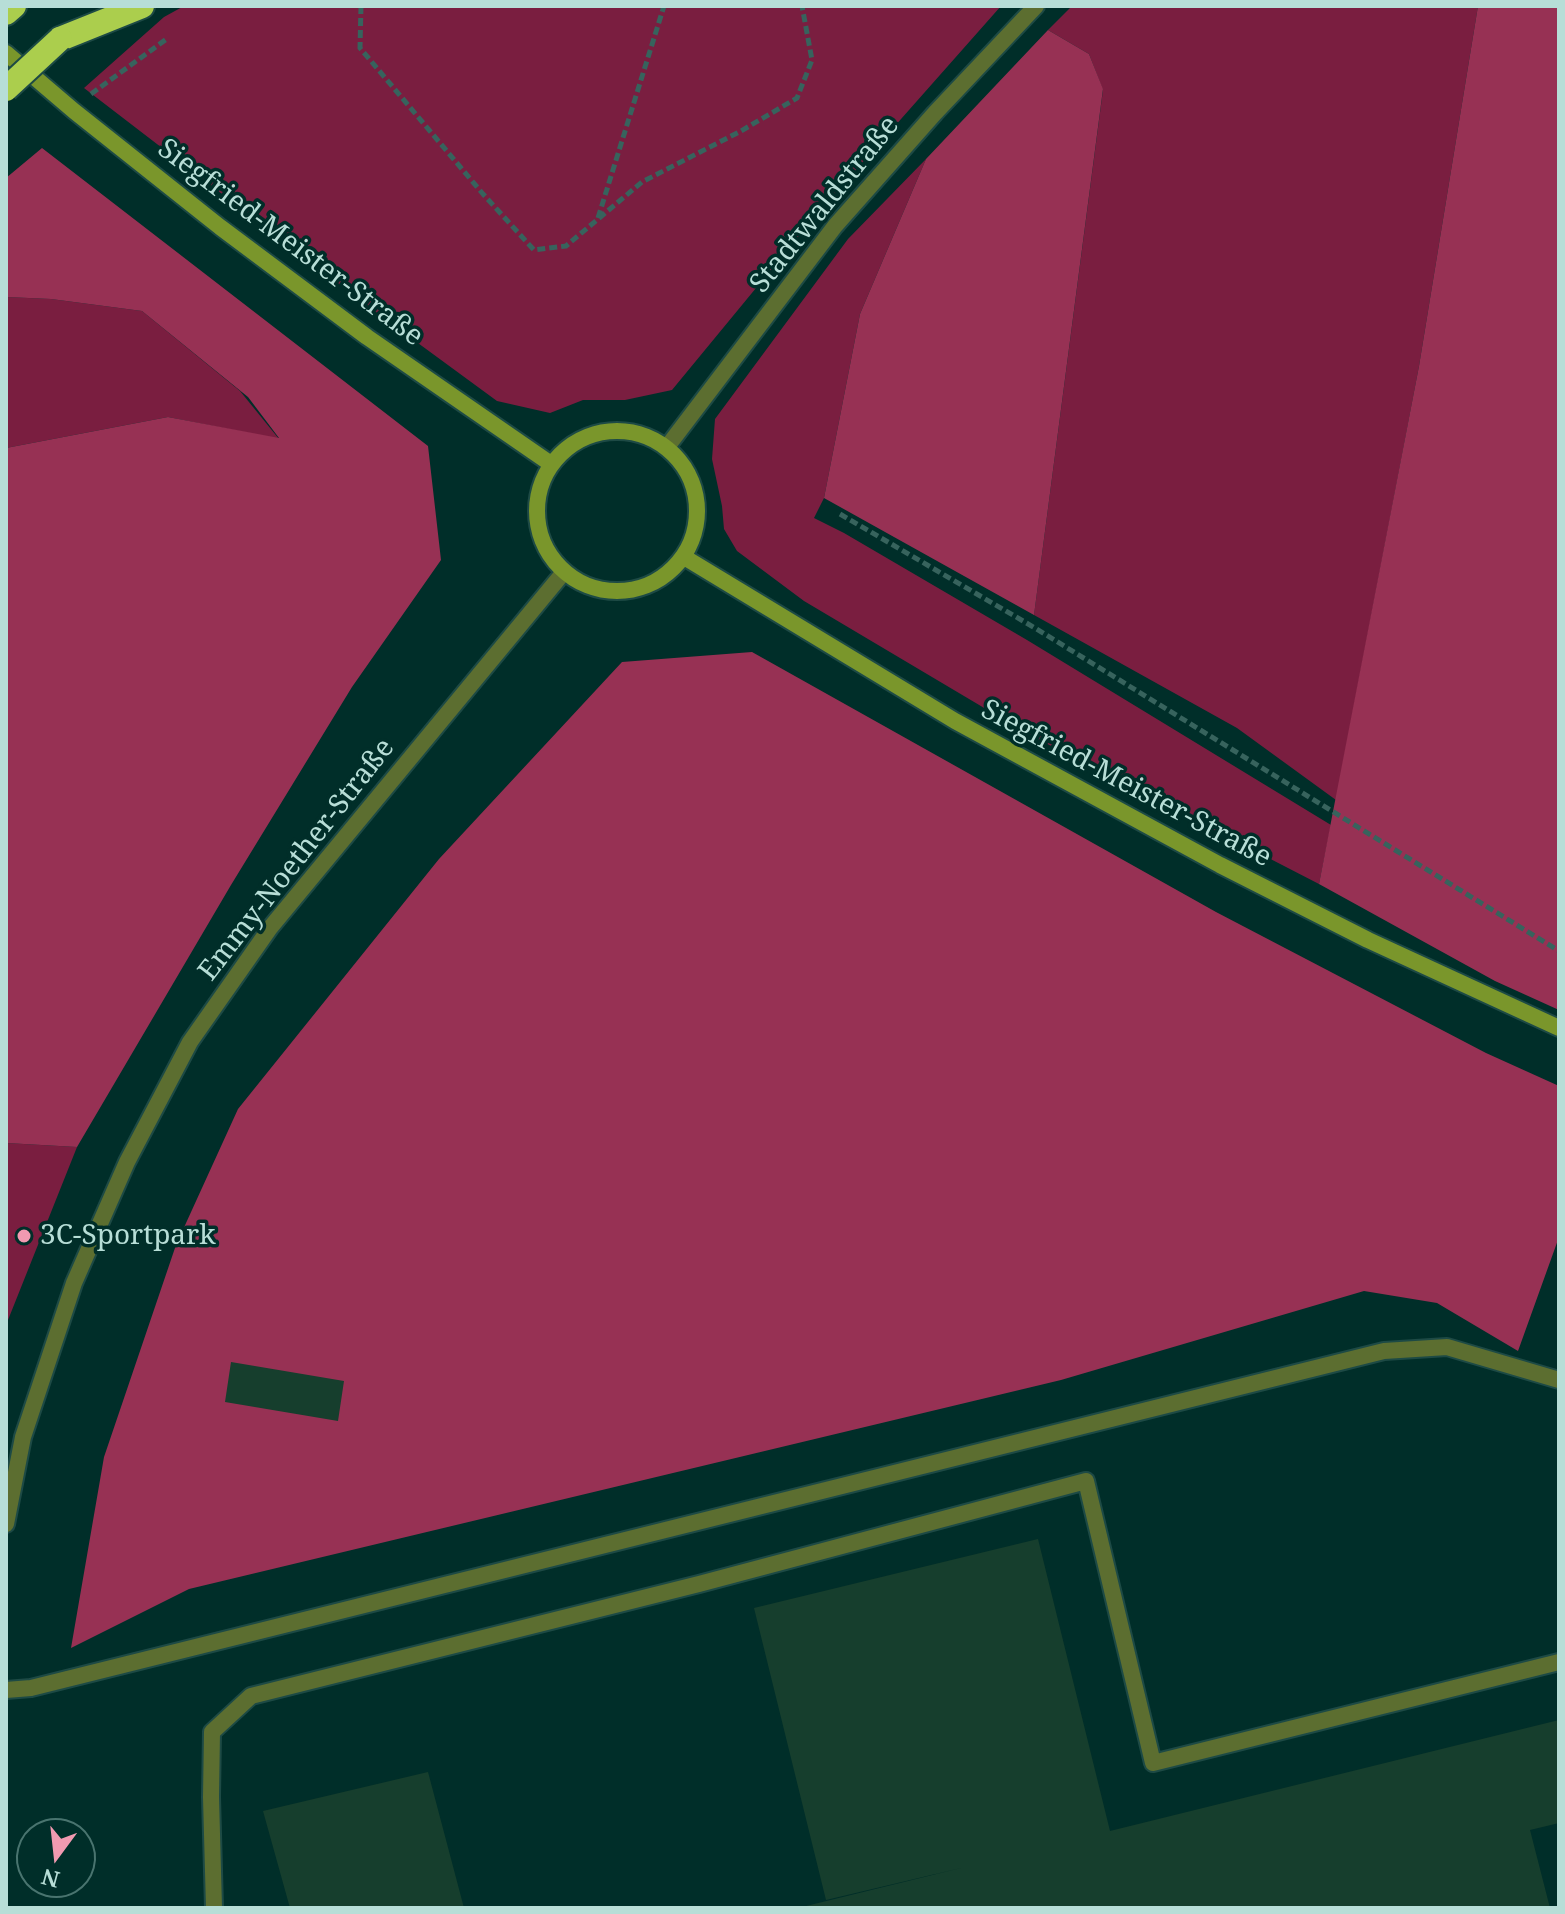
<!DOCTYPE html>
<meta charset="utf-8">
<style>
body{margin:0}
#map{position:relative;width:1565px;height:1914px;overflow:hidden;background:#002e29;font-family:"Noto Serif",serif}
canvas{display:block}
.frame{position:absolute;inset:0;border:8px solid #b7ded7;pointer-events:none}
.north{position:absolute;left:16px;top:1818px;width:80px;height:80px;box-sizing:border-box;background:#002e29;border:2px solid #49746f;border-radius:50%;rotate:195deg;font-size:22px;font-weight:700;line-height:32px;text-align:center;color:#b7ded7}
.north::after{content:'';display:block;margin:auto;width:28px;height:36px;background:#f19ab1;clip-path:polygon(50% 0,100% 100%,50% 72%,0 100%)}
</style>
<div id="map">
<canvas width="1565" height="1914"></canvas>
<div class="frame"></div>
<div class="north">N</div>
</div>
<script>
const g = document.querySelector('canvas').getContext('2d');
g.lineJoin = 'round';
function fill(path, color) { g.fillStyle = color; g.fill(path, 'evenodd'); }
const shape = rows => new Path2D(rows.map(r => 'M' + r).join(''));
function stroke(path, color, width, dash) { g.strokeStyle = color; g.lineWidth = width; g.lineCap = dash ? 'butt' : 'round'; g.setLineDash(dash || []); g.stroke(path); }
function write(font, color, halo, rows, align = 'center') {
  g.font = font + ' "Noto Serif",serif'; g.lineWidth = 7; g.setLineDash([]); g.textBaseline = 'middle'; g.strokeStyle = halo; g.fillStyle = color; for (const [text, x, y, turn = 0] of rows) {
    g.save(); g.translate(x, y); g.rotate((+turn || 0) * Math.PI / 180); g.textAlign = isNaN(turn) ? turn : align; if (halo) g.strokeText(text, 0, 0); g.fillText(text, 0, 0); g.restore();
  }
}
const green = shape([
 [184,6,1001,6,817,214,672,390,625,400,583,400,550,413,497,401,377,313,84,88,164,17],
 [1072,6,1478,6,1419,366,1336,800,1237,728,1034,615,1103,90,1089,54,1048,30],
 [926,159,860,314,824,498,814,518,844,533,1027,640,1331,825,1319,884,1028,734,804,601,737,551,724,529,722,506,712,459,715,419,848,239],
 [6,297,51,299,142,311,240,391,279,439,168,417,6,448],
 [6,1143,77,1147,6,1325]
]);
const forest = shape([
 [1478,6,1559,6,1559,1010,1495,981,1319,884,1419,366],
 [1048,30,1089,54,1103,89,1034,615,824,498,860,314,926,159],
 [42,148,428,446,441,560,352,687,231,885,77,1147,6,1143,6,448,168,417,279,438,248,397,142,311,51,299,6,297,6,178],
 [752,652,1216,912,1486,1053,1559,1086,1559,1237,1518,1351,1437,1303,1364,1291,1061,1380,189,1589,71,1648,104,1457,176,1245,238,1109,439,859,622,662]
]);
const building = shape([
 [231,1362,344,1381,338,1421,225,1402],
 [1038,1539,1110,1831,1559,1720,1559,1823,1530,1830,1550,1908,798,1908,965,1867,826,1900,754,1608],
 [428,1772,464,1908,290,1908,263,1811]
]);
const path = shape([
 [361,6,360,48,483,194,534,250,566,246,642,182,741,131,797,98,812,60,802,6],
 [91,94,168,38],
 [598,218,664,6],
 [840,514,1035,628,1559,951]
]);
const lane = shape([
 [6,1690,31,1688,1384,1351,1447,1347,1559,1380],
 [214,1908,211,1797,212,1732,251,1696,699,1584,1086,1481,1153,1763,1559,1662]
]);
const street = shape([
 [667,447,835,226,935,113,1036,6],
 [6,1524,23,1437,74,1283,127,1162,190,1042,270,928,564,572]
]);
const secondary = shape([
 [6,53,74,111,220,227,367,337,551,464],
 '537 511a80 80 0 1 1 160 0a80 80 0 1 1-160 0Z',
 [684,557,955,721,1220,865,1368,940,1559,1028]
]);
const highway = shape([
 [6,13,14,6],
 [60,39,142,6]
]);
const highwayBridge = shape([
 [6,89,60,39]
]);
const markers = [
 [24,1236,8,"#f19ab1"]
];
const streetNames = [
 ["Stadtwaldstraße",825,205,-51],
 ["Siegfried-Meister-Straße",290,243,37],
 ["Siegfried-Meister-Straße",1126,784,28],
 ["Emmy-Noether-Straße",297,860,-52]
];
const poiNames = [
 ["3C-Sportpark",40,1236]
];
fill(green, '#7a1e40');
fill(forest, '#973154');
fill(building, '#163e2d');
stroke(lane, '#1d4a45', 20);
stroke(street, '#1d4a45', 20);
stroke(secondary, '#1d4a45', 20);
stroke(highway, '#1d4a45', 28);
stroke(path, '#37635d', 5, [8, 4]);
stroke(lane, '#5c6e30', 16);
stroke(street, '#5c6e30', 16);
stroke(secondary, '#7a962b', 16);
stroke(highway, '#abce4d', 24);
stroke(highwayBridge, '#1d4a45', 28, []);
stroke(highwayBridge, '#abce4d', 24);
for (const [x, y, r, color] of markers) { const dot = new Path2D(); dot.arc(x, y, r, 0, 2 * Math.PI); g.fillStyle = color; g.fill(dot); stroke(dot, '#002e29', 3); }
write('28px', '#b7ded7', '#002e29', streetNames);
write('28px', '#b7ded7', '#002e29', poiNames, 'left');
</script>
